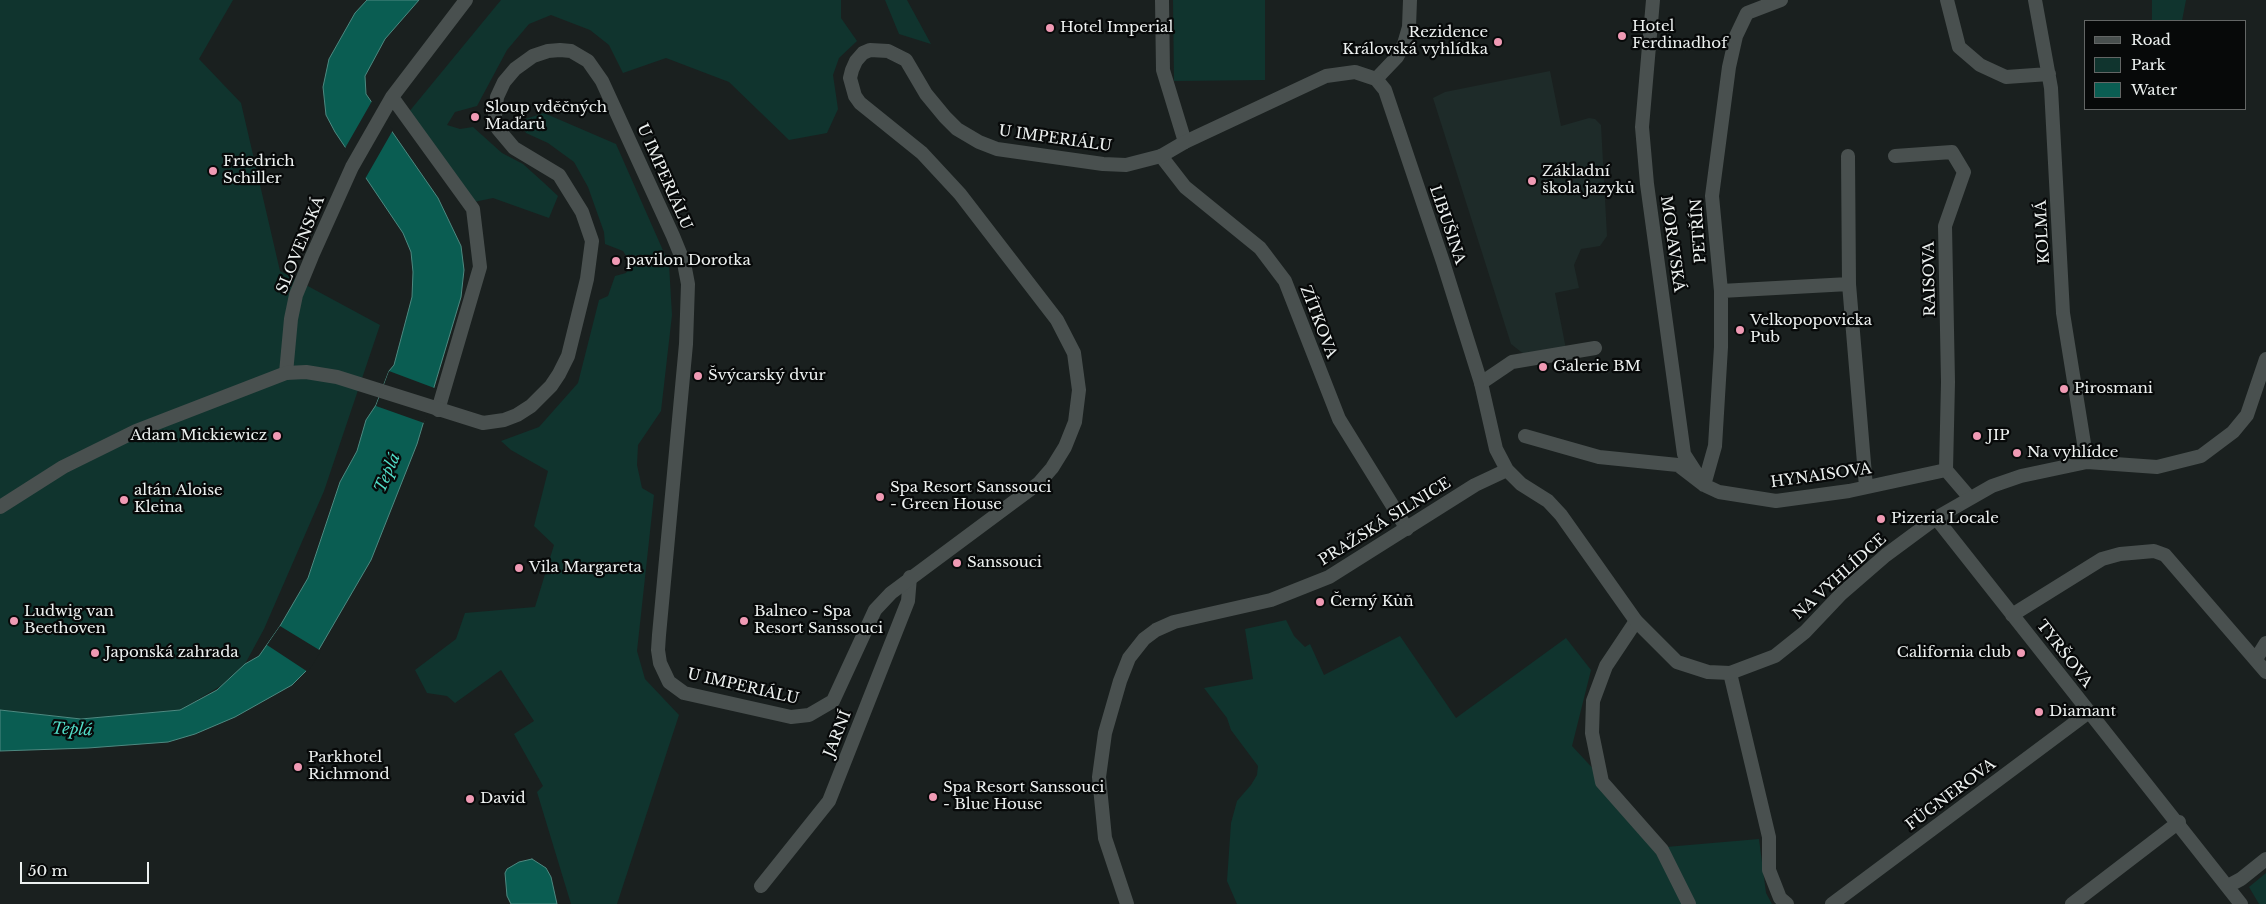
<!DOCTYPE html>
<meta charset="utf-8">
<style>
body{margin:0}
#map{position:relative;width:2266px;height:904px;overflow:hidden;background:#1a201f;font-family:"Libre Baskerville",serif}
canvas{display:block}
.legend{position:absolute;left:2084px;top:20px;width:162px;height:90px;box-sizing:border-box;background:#070909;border:1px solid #636665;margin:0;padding:6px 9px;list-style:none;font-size:15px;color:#edf1f0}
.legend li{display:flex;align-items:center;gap:10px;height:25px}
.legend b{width:25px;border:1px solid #636665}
.scale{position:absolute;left:20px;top:862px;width:129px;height:22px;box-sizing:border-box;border:2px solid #edf1f0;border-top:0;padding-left:6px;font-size:15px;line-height:18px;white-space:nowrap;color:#edf1f0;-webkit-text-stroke:4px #070909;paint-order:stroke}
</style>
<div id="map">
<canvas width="2266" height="904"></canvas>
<ul class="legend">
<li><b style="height:6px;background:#49504f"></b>Road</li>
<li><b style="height:14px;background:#10342e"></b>Park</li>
<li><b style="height:14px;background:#0a5d52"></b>Water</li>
</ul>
<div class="scale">50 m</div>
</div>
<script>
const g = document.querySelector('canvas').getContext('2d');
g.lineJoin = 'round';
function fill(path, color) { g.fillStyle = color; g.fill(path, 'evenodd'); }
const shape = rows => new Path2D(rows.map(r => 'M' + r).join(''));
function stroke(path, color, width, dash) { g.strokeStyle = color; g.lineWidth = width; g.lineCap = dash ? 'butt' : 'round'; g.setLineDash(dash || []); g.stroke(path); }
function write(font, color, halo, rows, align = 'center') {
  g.font = font + ' "Libre Baskerville",serif'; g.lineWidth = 4.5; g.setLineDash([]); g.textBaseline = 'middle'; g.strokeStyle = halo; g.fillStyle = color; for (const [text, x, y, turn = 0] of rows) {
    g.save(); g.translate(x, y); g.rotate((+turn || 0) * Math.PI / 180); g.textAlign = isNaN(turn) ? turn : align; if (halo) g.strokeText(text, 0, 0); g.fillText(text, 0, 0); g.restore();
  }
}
const built = shape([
 [1550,71,1561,126,1589,118,1595,119,1601,125,1607,236,1600,246,1581,249,1574,265,1579,288,1555,293,1566,349,1525,355,1511,344,1433,98,1445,92]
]);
const green = shape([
 [0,0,233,0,199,59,241,103,280,271,380,325,324,491,264,629,245,664,222,685,180,710,81,719,0,710],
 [501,0,841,0,841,18,857,41,839,58,833,75,838,109,827,133,789,140,729,82,666,58,623,73,609,45,590,30,551,15,529,24,507,50,477,106,455,112,447,125,460,129,473,127,502,153,523,164,543,182,558,196,549,218,493,198,474,202,408,113],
 [885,0,907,0,931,44,899,34],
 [1173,0,1265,0,1265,80,1174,81],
 [2152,0,2186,0,2182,21,2152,21],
 [544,113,616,144,669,264,672,315,661,411,638,445,637,465,642,488,654,495,637,651,645,679,679,715,617,904,571,904,537,792,543,786,514,734,534,721,501,670,455,703,447,696,427,693,415,670,456,639,465,613,535,607,554,545,534,526,548,471,511,450,501,441,539,427,578,383,599,300,608,296,615,276,626,273,631,264,623,251,605,244,604,232,588,187,574,162,548,143,526,133,519,121],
 [1286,620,1294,636,1305,647,1310,644,1324,675,1400,636,1456,718,1566,638,1591,670,1572,746,1666,847,1759,839,1766,893,1772,904,1237,904,1227,881,1231,823,1237,801,1251,785,1257,775,1258,766,1231,730,1227,718,1204,688,1253,679,1245,629],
 [2266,873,2266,904,2259,904,2249,887]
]);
const water = shape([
 [367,0,419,0,385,39,365,76,366,94,438,198,461,246,464,270,461,297,417,444,371,560,307,670,292,685,235,717,195,734,168,742,88,748,0,751,0,710,81,719,180,710,217,690,245,664,259,656,280,626,308,578,340,482,357,451,366,420,376,405,389,371,394,365,412,297,413,272,411,252,403,233,335,132,326,115,323,87,329,59,355,13,367,0],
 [532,859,546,868,551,877,557,904,511,904,507,896,505,873,507,869,519,862,532,859]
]);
const pier = shape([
 [372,101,393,130,365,179,344,150],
 [389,371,437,389,424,423,376,406],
 [280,626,321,651,308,672,267,645]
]);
const minor = shape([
 [1162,0,1163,70,1185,142],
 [1653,0,1642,127,1647,184,1684,454,1704,485],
 [1947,0,1959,47,1980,65,2006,77,2049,74],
 [2035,0,2051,88,2063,313,2087,462],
 [1376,79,1397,57,1404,44,1409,27,1410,0],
 [392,97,473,209,480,267,438,410],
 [1161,156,1185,187,1260,248,1285,281,1339,419,1407,529],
 [1848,156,1849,284,1866,487],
 [1895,156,1952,152,1964,172,1945,226,1948,382,1946,470],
 [1721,291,1849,284],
 [286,373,291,319,296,295,312,256,352,167,392,97,466,0],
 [1481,383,1512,362,1595,348],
 [1525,436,1599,457,1678,465,1704,485,1719,492,1776,501,1849,491,1946,470],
 [1946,470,1970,498],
 [1704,485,1715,446,1721,347,1721,291,1712,196,1729,67,1736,36,1747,13,1781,0],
 [1936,518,2241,904],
 [2012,615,2102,559,2120,554,2154,551,2165,555,2266,672],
 [1636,621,1606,666,1593,701,1592,733,1602,782,1662,850,1689,904],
 [2256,659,2266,643],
 [1730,673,1769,837,1769,870,1780,898,1787,904],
 [761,886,829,801,908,601,910,577],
 [2228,886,2241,879,2266,859],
 [1832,904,2089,712],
 [2072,904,2179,822]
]);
const tertiary = shape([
 [0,507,63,467,136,431,286,373,306,372,337,377,483,423,504,420,517,415,531,406,551,386,559,374,568,356,587,279,592,241,582,212,559,175,514,148,498,129,495,116,497,97,504,82,515,69,533,56,548,51,560,50,571,51,588,61,602,81,673,236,684,263,688,284,686,344,659,635,658,650,660,663,669,682,684,693,791,717,809,715,833,701,875,610,891,593,1039,483,1052,468,1065,447,1075,422,1079,390,1074,353,1057,320,960,194,922,153,860,103,855,96,850,78,852,70,856,61,863,53,870,50,888,51,906,60,926,94,945,117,957,129,979,142,997,149,1103,164,1126,165,1161,156,1185,142,1326,76,1355,72,1376,79,1385,90,1443,262,1481,383,1496,449,1507,470,1521,484,1548,501,1561,515,1636,621,1677,662,1708,672,1730,673,1775,656,1805,632,1841,594,1886,555,1936,518,1992,486,2021,476,2087,462,2157,467,2201,456,2233,432,2247,415,2266,359],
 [1127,904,1105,838,1099,777,1105,733,1120,681,1129,658,1144,639,1156,630,1174,622,1271,600,1329,577,1475,485,1507,470]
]);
const markers = [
 [1050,28,5,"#f09ab4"],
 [1622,36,5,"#f09ab4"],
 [1498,42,5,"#f09ab4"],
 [475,117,5,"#f09ab4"],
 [213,171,5,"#f09ab4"],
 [1532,181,5,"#f09ab4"],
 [616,261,5,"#f09ab4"],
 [1740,330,5,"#f09ab4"],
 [1543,367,5,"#f09ab4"],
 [698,376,5,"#f09ab4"],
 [2064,389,5,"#f09ab4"],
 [277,436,5,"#f09ab4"],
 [1977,436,5,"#f09ab4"],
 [2017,453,5,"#f09ab4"],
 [880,497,5,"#f09ab4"],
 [124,500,5,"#f09ab4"],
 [1881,519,5,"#f09ab4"],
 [957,563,5,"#f09ab4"],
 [519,568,5,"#f09ab4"],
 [1320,602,5,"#f09ab4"],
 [14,621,5,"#f09ab4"],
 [744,621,5,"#f09ab4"],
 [95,653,5,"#f09ab4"],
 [2021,653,5,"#f09ab4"],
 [2039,712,5,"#f09ab4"],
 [298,767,5,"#f09ab4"],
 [933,797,5,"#f09ab4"],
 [470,799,5,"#f09ab4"]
];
const poiNames = [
 ["Hotel",1632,27],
 ["Ferdinadhof",1632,44],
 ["Hotel Imperial",1060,28],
 ["Rezidence",1488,33,"right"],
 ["Královská vyhlídka",1488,50,"right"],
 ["Sloup vděčných",485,108],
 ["Maďarů",485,125],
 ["Friedrich",223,162],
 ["Schiller",223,179],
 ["Základní",1542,172],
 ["škola jazyků",1542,189],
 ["pavilon Dorotka",626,261],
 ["Velkopopovicka",1750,321],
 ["Pub",1750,338],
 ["Galerie BM",1553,367],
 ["Švýcarský dvůr",708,376],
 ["Pirosmani",2074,389],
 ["Adam Mickiewicz",267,436,"right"],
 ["JIP",1987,436],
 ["Na vyhlídce",2027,453],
 ["Spa Resort Sanssouci",890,488],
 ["- Green House",890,505],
 ["altán Aloise",134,491],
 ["Kleina",134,508],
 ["Pizeria Locale",1891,519],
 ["Sanssouci",967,563],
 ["Vila Margareta",529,568],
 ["Černý Kůň",1330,602],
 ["Ludwig van",24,612],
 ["Beethoven",24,629],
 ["Balneo - Spa",754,612],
 ["Resort Sanssouci",754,629],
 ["Japonská zahrada",105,653],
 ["California club",2011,653,"right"],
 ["Diamant",2049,712],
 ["Parkhotel",308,758],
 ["Richmond",308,775],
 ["Spa Resort Sanssouci",943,788],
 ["- Blue House",943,805],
 ["David",480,799]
];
const streetNames = [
 ["U IMPERIÁLU",1055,139,8],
 ["U IMPERIÁLU",664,177,66],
 ["LIBUŠINA",1447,225,71],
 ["PETŘÍN",1699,231,-94],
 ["KOLMÁ",2043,232,-93],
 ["MORAVSKÁ",1672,244,82],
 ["SLOVENSKÁ",301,245,-68],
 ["RAISOVA",1930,279,-91],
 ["ZÍTKOVA",1318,322,69],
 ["HYNAISOVA",1821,476,-8],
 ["PRAŽSKÁ SILNICE",1385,522,-32],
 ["NA VYHLÍDCE",1840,577,-42],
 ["TYRŠOVA",2064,654,52],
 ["U IMPERIÁLU",743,687,13],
 ["JARNÍ",838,734,-68],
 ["FÜGNEROVA",1951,795,-37]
];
const waterNames = [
 ["Teplá",388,473,-67],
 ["Teplá",72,730,3]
];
fill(built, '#1e2b29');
fill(green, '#10342e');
fill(water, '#0a5d52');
stroke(water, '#4e8981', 1);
fill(pier, '#1a201f');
stroke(minor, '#49504f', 14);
stroke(tertiary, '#49504f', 14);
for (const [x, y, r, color] of markers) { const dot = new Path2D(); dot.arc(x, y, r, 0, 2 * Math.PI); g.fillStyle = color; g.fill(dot); stroke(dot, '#070909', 2); }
write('15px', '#edf1f0', '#070909', poiNames, 'left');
write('15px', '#edf1f0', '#070909', streetNames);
write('italic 16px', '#52ddc8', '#070909', waterNames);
</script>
